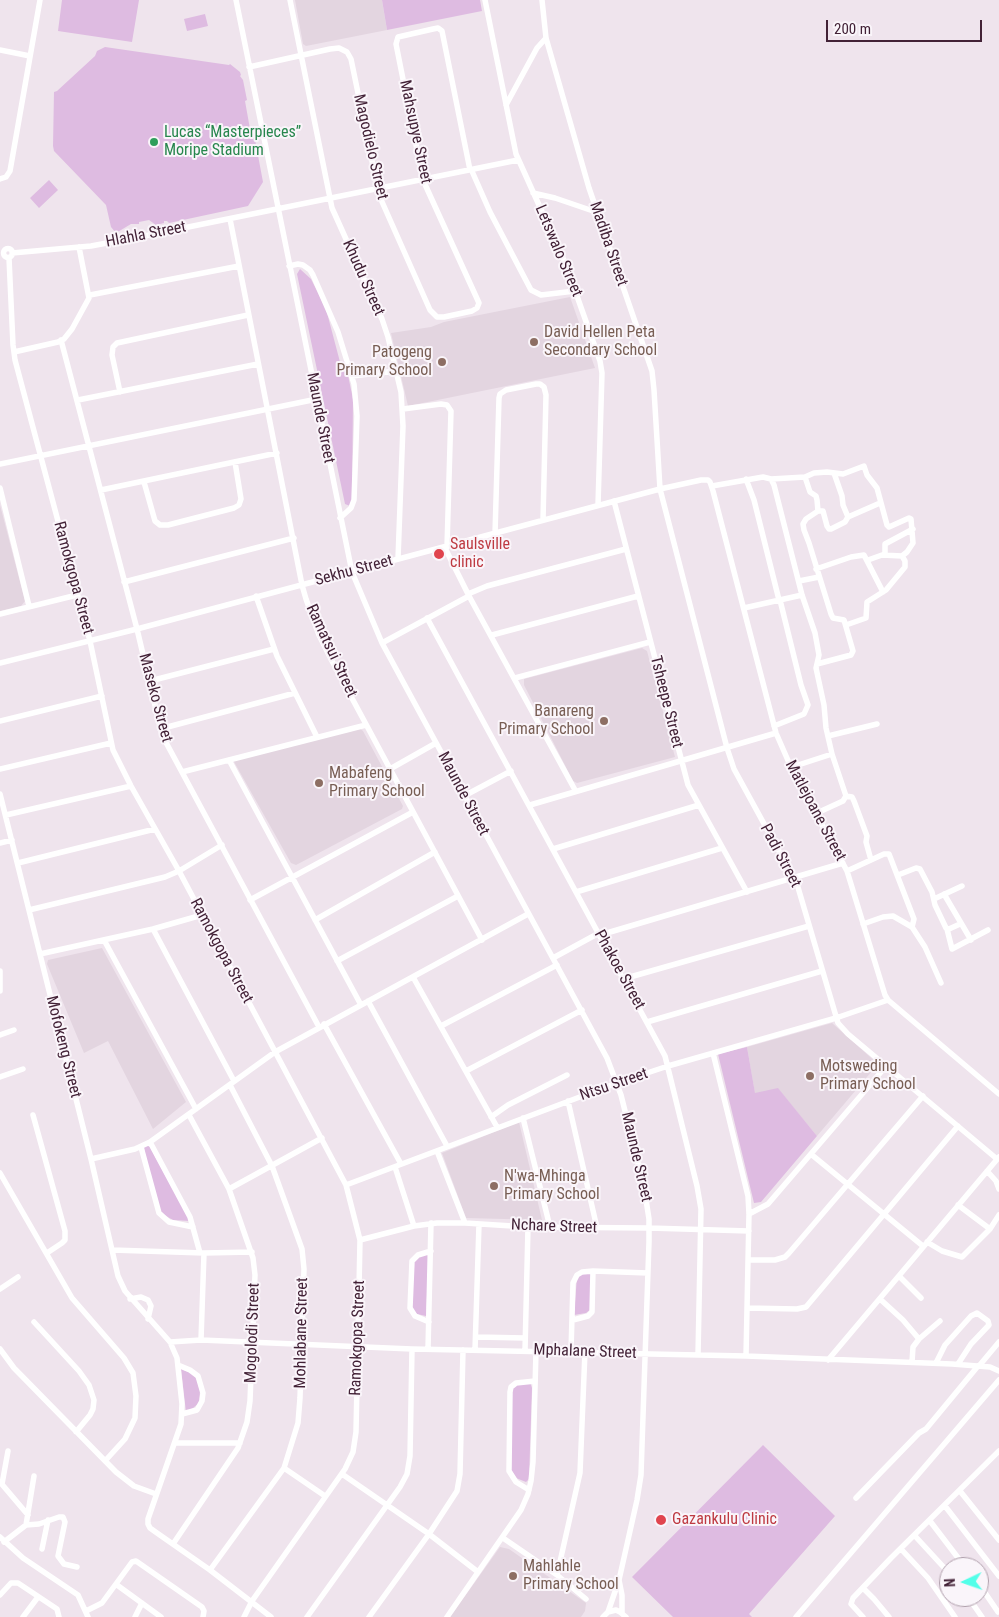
<!DOCTYPE html>
<meta charset="utf-8">
<style>
body{margin:0}
#map{position:relative;width:999px;height:1617px;overflow:hidden;background:#efe4ed;font-family:"Roboto Condensed",sans-serif}
canvas{display:block}
.north{position:absolute;left:939px;top:1557px;width:50px;height:50px;box-sizing:border-box;background:#faf5fa;border:1px solid #b0a0ac;border-radius:50%;rotate:267deg;font-size:14px;font-weight:700;line-height:20px;text-align:center;color:#422136}
.north::after{content:'';display:block;margin:auto;width:18px;height:22px;background:#52ffe9;clip-path:polygon(50% 0,100% 100%,50% 72%,0 100%)}
.scale{position:absolute;left:826px;top:20px;width:156px;height:22px;box-sizing:border-box;border:2px solid #422136;border-top:0;padding-left:6px;font-size:15px;line-height:18px;white-space:nowrap;color:#422136;-webkit-text-stroke:4px #faf5fa;paint-order:stroke}
</style>
<div id="map">
<canvas width="999" height="1617"></canvas>
<div class="north">N</div>
<div class="scale">200 m</div>
</div>
<script>
const g = document.querySelector('canvas').getContext('2d');
g.lineJoin = 'round';
function fill(path, color) { g.fillStyle = color; g.fill(path, 'evenodd'); }
const shape = rows => new Path2D(rows.map(r => 'M' + r).join(''));
function stroke(path, color, width, dash) { g.strokeStyle = color; g.lineWidth = width; g.lineCap = dash ? 'butt' : 'round'; g.setLineDash(dash || []); g.stroke(path); }
function write(font, color, halo, rows, align = 'center') {
  g.font = font + ' "Roboto Condensed",sans-serif'; g.lineWidth = 4; g.setLineDash([]); g.textBaseline = 'middle'; g.strokeStyle = halo; g.fillStyle = color; for (const [text, x, y, turn = 0] of rows) {
    g.save(); g.translate(x, y); g.rotate((+turn || 0) * Math.PI / 180); g.textAlign = isNaN(turn) ? turn : align; if (halo) g.strokeText(text, 0, 0); g.fillText(text, 0, 0); g.restore();
  }
}
const built = shape([
 [295,0,382,0,387,30,306,46,303,44],
 [570,297,595,368,408,406,391,333,431,327,444,322],
 [0,505,25,601,21,606,0,611],
 [642,648,647,651,675,757,577,783,573,781,524,685,524,679],
 [359,728,363,731,403,806,402,809,296,865,291,863,233,760],
 [102,948,186,1102,153,1129,108,1041,84,1053,47,964,48,960],
 [832,1023,878,1064,817,1136,778,1089,755,1094,747,1047],
 [519,1122,542,1220,466,1218,442,1153],
 [500,1547,509,1549,586,1603,585,1611,581,1617,450,1617]
]);
const green = shape([
 [62,0,139,0,132,42,58,31],
 [382,0,480,0,482,11,387,30],
 [205,14,208,26,187,31,184,19],
 [105,47,229,65,230,64,240,72,241,75,240,76,243,80,247,100,245,101,250,129,253,129,263,182,248,206,169,223,167,221,164,221,164,223,156,225,149,220,139,222,139,224,131,224,116,233,111,227,106,205,54,151,53,146,54,92,57,91,95,56,97,51],
 [49,180,58,190,39,208,30,198],
 [300,269,311,279,326,309,340,362,345,361,353,399,352,503,350,506,345,504,297,274],
 [747,1047,755,1093,778,1088,817,1136,761,1202,754,1203,718,1054],
 [146,1145,150,1147,190,1221,173,1220,164,1215,158,1208,145,1154,144,1147],
 [429,1253,426,1316,417,1314,411,1308,413,1261,418,1256],
 [592,1272,591,1309,586,1313,574,1315,577,1277,579,1274],
 [181,1369,193,1374,197,1380,200,1391,199,1403,193,1408,186,1412],
 [530,1382,532,1388,529,1479,526,1482,516,1478,510,1468,512,1386],
 [763,1445,835,1516,749,1614,752,1617,673,1617,632,1577]
]);
const minor = shape([
 [236,0,352,572,382,643,607,1058,621,1095,644,1187,649,1219,649,1242,641,1475,637,1500,619,1580,608,1612],
 [290,0,332,208,382,319,388,337,401,392,403,426,398,559],
 [485,0,516,154,566,265,600,361,602,373,598,505],
 [542,0,546,38,589,188,652,371,654,390,660,489,727,748,734,769,797,884,838,1023,848,1034,997,1159],
 [0,50,30,56],
 [249,67,330,49,339,48,347,52,351,59,379,195,430,310,437,317,444,317,472,311,477,308,479,303,423,180,396,44,398,37,433,29,438,28,442,31,470,170],
 [506,105,537,48,546,38],
 [471,169,490,212,531,290,541,295,575,291],
 [0,179,6,177,10,171,40,0],
 [533,193,555,198,596,212],
 [230,219,302,585,306,599,319,635,332,661,482,940],
 '3.5 253a4.5 4.5 0 1 1 9 0a4.5 4.5 0 1 1-9 0Z',
 [12,253,91,246,144,236,518,160],
 [9,258,13,345,15,360,90,641,113,750,131,786,179,871,346,1185,360,1240,356,1432,353,1452,345,1469,252,1601,244,1617],
 [289,266,298,264,303,265,310,270,313,275,338,332,354,384,357,416,354,500,351,508,340,518],
 [90,295,239,266],
 [61,340,137,629,162,735,319,1027],
 [14,352,58,342,64,339,72,329,89,298,79,247],
 [352,376,396,371],
 [120,392,112,355,113,347,117,343,248,315],
 [78,400,258,364],
 [403,409,441,404,447,405,451,411,447,547],
 [0,464,317,399],
 [834,473,842,496,843,505,848,517],
 [805,477,814,473,827,472,843,474,864,466,867,475,877,488,887,525,889,527,909,518,911,519,913,543,907,552,902,556,882,555,868,560],
 [746,479,754,500,779,600],
 [771,479,805,477,810,492,816,496,817,500,818,511,806,519,803,524,804,530,809,543,831,614,833,618,844,620,853,651,851,655,817,664],
 [144,482,155,521,160,525,168,525,234,508,239,505,241,499,235,462],
 [712,486,763,477,771,479,774,485,802,595,815,633,819,655,816,668,824,705,826,728,832,754,846,796,843,801,817,813],
 [0,488,29,606],
 [101,490,277,453],
 [614,501,688,785,747,892],
 [818,511,823,511,827,526,829,529,831,529,845,522,848,517,880,503],
 [495,534,499,398,500,394,506,390,536,384,540,384,544,387,546,395,543,520],
 [445,548,469,596,575,790],
 [885,555,885,544,913,529],
 [816,569,851,557,864,555,883,592],
 [799,581,819,577],
 [124,582,294,538],
 [468,594,487,586,626,549],
 [256,596,277,656,317,737],
 [744,608,802,595],
 [0,614,77,595],
 [427,618,665,1056,697,1186,701,1209,698,1355],
 [846,625,866,618,867,602,886,590,905,567,905,561,902,556],
 [492,635,638,596],
 [382,643,469,596],
 [0,663,137,629,660,489,701,480,708,480,710,482,713,491,776,733,790,765,847,871,885,995,888,1000,999,1094],
 [515,678,650,642],
 [150,681,274,649],
 [0,721,102,696],
 [774,726,804,714,808,705,801,685,780,600],
 [160,729,295,693],
 [828,736,877,724],
 [229,760,361,1005],
 [792,767,832,754],
 [0,769,111,743],
 [390,769,436,743],
 [182,772,366,725],
 [0,794,91,1159,118,1276,125,1291,170,1342,177,1358,182,1404,181,1424,148,1519,148,1524,150,1528,157,1533,210,1570,271,1617],
 [464,796,511,771],
 [846,796,852,797,854,801,867,836,866,842,871,860],
 [530,805,776,733],
 [6,815,131,786],
 [0,843,12,840],
 [553,849,699,805],
 [18,863,155,829],
 [847,871,884,854,889,854,914,919,912,927],
 [898,875,916,868,920,869,932,892,935,905,946,928,949,929,960,924],
 [576,892,722,848],
 [944,894,971,940],
 [934,899,962,886],
 [250,900,413,812],
 [29,910,165,877,179,871,222,845],
 [315,920,435,852],
 [863,924,883,917,893,916,912,927,925,947,941,983],
 [153,929,234,1081],
 [947,929,952,949,988,930],
 [600,935,843,863],
 [104,940,196,1109],
 [40,954,153,929,202,915],
 [553,958,599,933],
 [337,961,458,896],
 [0,971,0,991],
 [413,977,497,1127],
 [623,979,809,926],
 [368,1001,447,1146],
 [647,1022,822,971],
 [324,1024,401,1164],
 [441,1026,557,965],
 [0,1035,14,1030],
 [713,1053,748,1196,749,1214,746,1356],
 [466,1071,582,1010],
 [0,1077,23,1069],
 [568,1101,597,1228],
 [33,1115,65,1231,65,1240,62,1243,47,1253],
 [491,1117,508,1105,567,1075],
 [523,1118,550,1227],
 [150,1142,190,1217,200,1253],
 [141,1147,159,1213,169,1222,193,1227],
 [437,1151,465,1223],
 [811,1154,923,1246],
 [91,1159,135,1149,150,1142,275,1052,528,914],
 [395,1167,414,1226],
 [987,1171,996,1181,999,1189],
 [0,1173,72,1298,124,1358,133,1373,136,1396,135,1418,125,1439,105,1461],
 [346,1185,617,1083,668,1066,836,1018,888,1000],
 [229,1189,322,1138],
 [958,1205,990,1229],
 [749,1214,768,1204,887,1065],
 [360,1240,414,1226,437,1223,465,1223,528,1227,649,1228,749,1231],
 [927,1242,942,1251,962,1257,990,1229,999,1215],
 [112,1250,204,1253,252,1252],
 [748,1260,775,1260,785,1257,789,1253,923,1096],
 [899,1276,921,1298],
 [0,1289,18,1277],
 [130,1299,141,1297,148,1300,151,1306,148,1319],
 [880,1299,903,1320,919,1339],
 [747,1308,797,1309,806,1307,958,1126],
 [573,1320,588,1316,592,1312,593,1271],
 [34,1322,79,1371,89,1385,94,1400,93,1409,90,1415,76,1432],
 [429,1322,415,1316,410,1308,412,1261,418,1255,431,1251],
 [476,1337,525,1338],
 [201,1340,204,1253],
 [170,1342,201,1340,412,1349,746,1356,952,1364,990,1367,999,1371],
 [0,1349,14,1368,116,1472,134,1486,156,1494],
 [428,1349,431,1223],
 [475,1350,479,1224],
 [525,1351,528,1227],
 [571,1351,573,1283,577,1275,582,1272,593,1271,648,1273],
 [828,1360,999,1157],
 [912,1362,913,1347,919,1339,940,1321],
 [936,1363,945,1345,971,1316,977,1313,988,1321,989,1325,971,1344,958,1364],
 [178,1365,190,1370,198,1376,203,1393,202,1401,197,1410,182,1414],
 [979,1366,999,1342],
 [175,1443,240,1443],
 [284,1468,325,1496],
 [342,1474,429,1534,478,1572],
 [0,1482,28,1515],
 [2,1484,8,1451],
 [529,1490,516,1482,509,1471,510,1392,511,1387,516,1383,535,1381],
 [960,1491,999,1540],
 [856,1498,919,1433,926,1429,978,1366],
 [945,1506,999,1576],
 [930,1521,965,1567],
 [26,1525,39,1524,59,1517,63,1517,65,1522,58,1556,64,1564,77,1567],
 [915,1536,949,1573],
 [0,1537,23,1558,78,1595,88,1617],
 [503,1538,557,1575,586,1599],
 [4,1542,26,1525,34,1476],
 [173,1544,238,1448,247,1422,250,1401,255,1275,253,1258,229,1189,189,1115],
 [42,1549,48,1520],
 [901,1549,928,1578,955,1617],
 [210,1570,284,1468,298,1423,300,1398,304,1269,302,1249,272,1166,230,1085],
 [557,1575,580,1473,585,1351],
 [619,1580,622,1595,622,1613],
 [979,1584,998,1612],
 [117,1585,161,1617],
 [862,1589,865,1590,874,1599,889,1617],
 [0,1595,11,1583,18,1583,57,1609,59,1617],
 [968,1597,982,1617],
 [86,1611,102,1603,132,1562,136,1561,202,1607,204,1611,203,1617],
 [23,1617,38,1597],
 [135,1617,142,1603],
 [307,1617,400,1487,407,1474,410,1456,412,1349],
 [369,1617,429,1534,457,1491,460,1474,463,1350],
 [447,1617,521,1510,528,1494,531,1481,533,1462,536,1351],
 [603,1617,608,1612,616,1610,620,1612,626,1617],
 [796,1617,999,1380],
 [863,1617,851,1604,853,1598,891,1558,999,1451]
]);
const markers = [
 [154,142,5,"#2e9e5b"],
 [534,342,5,"#8d6e63"],
 [442,362,5,"#8d6e63"],
 [439,554,6,"#e0444e"],
 [604,721,5,"#8d6e63"],
 [319,783,5,"#8d6e63"],
 [810,1076,5,"#8d6e63"],
 [494,1186,5,"#8d6e63"],
 [661,1520,6,"#e0444e"],
 [513,1576,5,"#8d6e63"]
];
const streetNames = [
 ["Mahsupye Street",415,132,78],
 ["Magodielo Street",370,147,77],
 ["Hlahla Street",146,235,-11],
 ["Madiba Street",608,244,71],
 ["Letswalo Street",558,251,67],
 ["Khudu Street",363,278,66],
 ["Maunde Street",320,418,79],
 ["Sekhu Street",354,571,-15],
 ["Ramokgopa Street",73,578,75],
 ["Ramatsui Street",331,651,65],
 ["Maseko Street",155,698,75],
 ["Tsheepe Street",666,702,76],
 ["Maunde Street",463,794,62],
 ["Matlejoane Street",815,811,62],
 ["Padi Street",780,856,62],
 ["Ramokgopa Street",221,951,62],
 ["Phakoe Street",619,970,61],
 ["Mofokeng Street",63,1047,76],
 ["Ntsu Street",614,1085,-19],
 ["Maunde Street",636,1157,77],
 ["Nchare Street",554,1227,2],
 ["Mogolodi Street",253,1333,-88],
 ["Mohlabane Street",302,1333,-89],
 ["Ramokgopa Street",358,1338,-88],
 ["Mphalane Street",585,1352,2]
];
const leisureNames = [
 ["Lucas “Masterpieces”",164,133],
 ["Moripe Stadium",164,151]
];
const educationNames = [
 ["David Hellen Peta",544,333],
 ["Secondary School",544,351],
 ["Patogeng",432,353,"right"],
 ["Primary School",432,371,"right"],
 ["Banareng",594,712,"right"],
 ["Primary School",594,730,"right"],
 ["Mabafeng",329,774],
 ["Primary School",329,792],
 ["Motsweding",820,1067],
 ["Primary School",820,1085],
 ["N'wa-Mhinga",504,1177],
 ["Primary School",504,1195],
 ["Mahlahle",523,1567],
 ["Primary School",523,1585]
];
const healthNames = [
 ["Saulsville",450,545],
 ["clinic",450,563],
 ["Gazankulu Clinic",672,1520]
];
fill(built, '#e3d5e0');
fill(green, '#debbe1');
stroke(minor, '#fff', 5.5);
for (const [x, y, r, color] of markers) { const dot = new Path2D(); dot.arc(x, y, r, 0, 2 * Math.PI); g.fillStyle = color; g.fill(dot); stroke(dot, '#faf5fa', 2); }
write('16px', '#422136', '#faf5fa', streetNames);
write('16px', '#27864d', '#faf5fa', leisureNames, 'left');
write('16px', '#785e54', '#faf5fa', educationNames, 'left');
write('16px', '#be3a42', '#faf5fa', healthNames, 'left');
</script>
